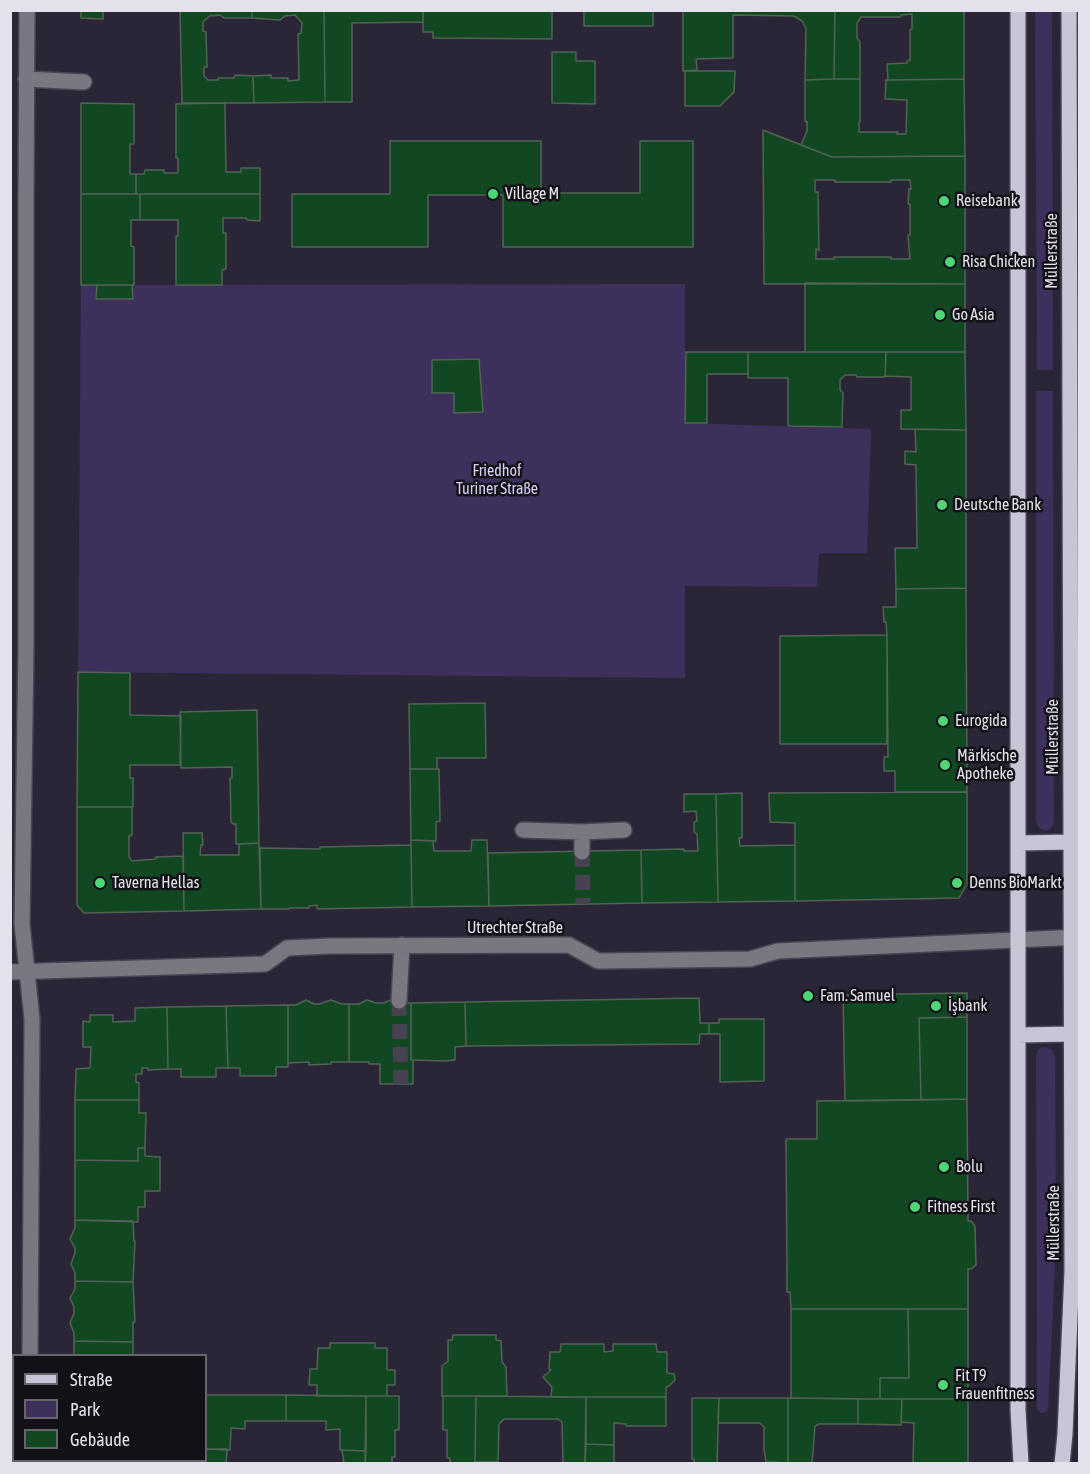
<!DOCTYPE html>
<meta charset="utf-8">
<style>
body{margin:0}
#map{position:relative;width:1090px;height:1474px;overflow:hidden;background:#2b2637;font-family:"Asap Condensed",sans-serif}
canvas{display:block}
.frame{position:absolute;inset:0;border:12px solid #e4e1ec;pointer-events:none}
.legend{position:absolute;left:12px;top:1354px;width:195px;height:108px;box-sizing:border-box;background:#131118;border:2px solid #67646d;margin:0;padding:8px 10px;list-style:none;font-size:18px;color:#e4e1ec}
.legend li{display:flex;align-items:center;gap:12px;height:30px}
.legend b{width:30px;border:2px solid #67646d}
</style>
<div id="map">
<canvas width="1090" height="1474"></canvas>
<div class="frame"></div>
<ul class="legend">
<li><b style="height:8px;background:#c9c4d6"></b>Straße</li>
<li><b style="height:16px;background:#3e305c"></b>Park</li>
<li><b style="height:16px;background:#114822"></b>Gebäude</li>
</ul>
</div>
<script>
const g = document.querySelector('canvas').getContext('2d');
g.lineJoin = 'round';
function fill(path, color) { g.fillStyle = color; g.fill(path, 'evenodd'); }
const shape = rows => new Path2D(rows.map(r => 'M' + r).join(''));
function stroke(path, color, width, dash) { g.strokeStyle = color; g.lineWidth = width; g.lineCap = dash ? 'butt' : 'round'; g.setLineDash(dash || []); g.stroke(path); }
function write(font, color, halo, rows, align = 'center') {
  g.font = font + ' "Asap Condensed",sans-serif'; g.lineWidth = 5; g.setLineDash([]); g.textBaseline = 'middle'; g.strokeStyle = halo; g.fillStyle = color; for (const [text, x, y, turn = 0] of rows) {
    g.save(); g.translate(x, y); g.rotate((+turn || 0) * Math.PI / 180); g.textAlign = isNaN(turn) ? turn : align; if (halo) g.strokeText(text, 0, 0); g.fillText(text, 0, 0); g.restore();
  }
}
const green = shape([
 [1035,11,1052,11,1053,370,1037,370],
 [685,284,685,423,871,429,867,553,819,553,817,587,685,586,685,678,78,672,81,285],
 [1036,391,1053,391,1054,822,1051,828,1045,831,1039,828,1036,822],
 [1045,1047,1051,1049,1054,1054,1055,1058,1056,1231,1053,1311,1048,1409,1046,1412,1040,1413,1037,1409,1036,1057,1037,1051,1041,1048]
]);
const building = shape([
 [81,10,103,10,103,19,81,18,81,10],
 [180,10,252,10,252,18,224,18,220,15,212,16,211,15,203,22,203,31,206,32,207,67,204,67,204,76,208,80,218,80,218,78,234,78,235,75,253,76,254,103,182,103,180,10],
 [252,10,324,10,325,102,254,103,253,76,271,75,271,78,288,78,288,81,299,80,298,34,301,33,302,23,295,15,285,16,280,20,252,18,252,10],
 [324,10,423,10,423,22,352,23,352,102,325,102,324,10],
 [423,10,552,10,552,39,433,38,433,32,423,32,423,10],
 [584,10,653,10,653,26,584,26,584,10],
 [683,10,835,10,834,79,805,80,806,28,802,21,794,16,733,15,733,58,696,59,697,70,683,71,683,10],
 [835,10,964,10,964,79,888,80,887,64,907,63,907,61,910,60,910,30,912,29,912,14,901,15,900,17,861,17,857,23,857,38,860,42,860,79,834,79,835,10],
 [552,52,576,52,576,61,595,61,595,104,552,103,552,52],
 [685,71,735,71,734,92,720,106,685,106,685,71],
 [834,79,860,79,860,122,859,123,859,132,898,132,897,134,906,134,907,100,885,99,886,80,964,79,965,156,832,157,801,145,807,131,807,122,805,121,805,80,834,79],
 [81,103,134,104,134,144,130,144,130,174,136,174,136,194,81,194,81,103],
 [225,103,226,172,241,172,241,168,260,168,260,194,136,194,136,174,144,174,145,170,164,170,164,173,178,173,178,158,176,158,176,104,225,103],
 [763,130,832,157,965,156,965,284,764,284,763,130],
 [815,180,835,180,835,182,891,182,891,180,910,180,911,189,909,189,908,204,910,204,910,235,908,235,910,259,891,259,891,257,834,257,834,259,816,259,816,249,819,250,818,192,815,192,815,180],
 [390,141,541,141,541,193,640,193,640,141,693,141,693,247,503,247,503,195,428,195,428,247,292,247,292,194,390,194,390,141],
 [81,194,140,194,140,220,131,220,131,246,134,247,134,285,81,285,81,194],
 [140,194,260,194,260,221,247,220,246,218,223,218,223,233,226,233,226,269,222,270,222,285,176,285,176,236,178,236,178,220,140,220,140,194],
 [805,283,965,284,965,352,805,352,805,283],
 [97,285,132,285,133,299,96,299,97,285],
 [686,352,748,352,748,374,707,374,707,423,685,423,686,352],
 [748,352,886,352,885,377,857,377,856,375,845,375,840,380,840,390,843,393,842,427,788,426,788,378,748,378,748,352],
 [886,352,965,352,966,430,901,429,901,410,911,410,911,377,885,376,886,352],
 [479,359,483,412,454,413,454,393,432,393,432,360,479,359],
 [915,429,966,430,966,588,896,589,895,548,917,548,916,465,905,464,905,451,916,452,915,429],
 [966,588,967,792,895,792,895,771,884,771,884,757,888,757,887,635,886,622,884,622,883,607,896,607,896,589,966,588],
 [887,635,887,744,780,744,780,636,887,635],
 [78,672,130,673,130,715,181,716,180,765,130,765,130,778,133,778,133,807,77,807,78,672],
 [485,703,486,758,437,758,437,769,410,769,409,704,485,703],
 [257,710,259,843,236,844,236,824,233,824,231,822,230,778,232,778,232,767,181,768,180,712,257,710],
 [410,769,439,769,440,819,440,821,436,822,436,841,411,840,410,769],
 [967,792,967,884,959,898,795,901,795,823,770,822,769,793,967,792],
 [742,793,742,838,739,838,740,846,795,845,795,901,718,902,716,794,742,793],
 [684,794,716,794,718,902,642,903,641,850,684,849,684,851,698,851,697,834,694,832,694,822,697,821,696,811,684,812,684,794],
 [77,807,132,807,132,835,129,836,129,857,132,861,156,859,156,857,183,856,184,911,84,913,77,905,77,807],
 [183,833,202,833,203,845,201,845,200,855,239,855,239,844,259,843,261,909,184,911,183,833],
 [411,840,433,841,434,851,471,851,472,840,487,840,489,906,412,907,411,840],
 [411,845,412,907,317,909,317,905,309,906,309,908,290,908,289,909,261,909,260,848,320,849,320,847,411,845],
 [641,850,642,903,489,906,488,853,641,850],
 [967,993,967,1017,919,1018,921,1100,845,1101,843,995,967,993],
 [699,998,700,1023,709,1023,709,1034,700,1034,699,1044,466,1046,465,1002,699,998],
 [393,999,401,1003,411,1003,411,1060,413,1060,413,1084,380,1084,380,1064,369,1064,369,1062,349,1062,349,1004,359,1004,367,1000,376,1003,384,1003,393,999],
 [306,1000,314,1004,319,1004,331,1000,342,1004,349,1004,349,1062,331,1062,331,1064,309,1065,309,1062,288,1063,288,1005,296,1005,306,1000],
 [465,1002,466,1046,455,1047,455,1060,446,1061,411,1060,411,1003,465,1002],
 [288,1005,288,1067,276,1067,276,1076,240,1076,240,1068,228,1068,226,1006,288,1005],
 [226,1006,228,1068,216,1068,216,1077,181,1077,181,1069,168,1069,167,1007,226,1006],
 [167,1007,168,1069,148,1070,148,1068,142,1068,142,1074,136,1074,136,1082,139,1083,139,1100,75,1100,76,1069,90,1068,91,1047,83,1047,83,1021,90,1022,90,1015,113,1015,113,1022,135,1021,135,1008,167,1007],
 [967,1017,967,1099,921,1100,919,1018,967,1017],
 [719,1019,764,1019,764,1081,720,1082,720,1034,709,1034,709,1023,719,1023,719,1019],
 [967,1099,968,1221,971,1221,975,1226,976,1265,971,1269,968,1269,968,1309,791,1309,790,1292,787,1292,787,1267,786,1139,817,1139,817,1101,967,1099],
 [75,1100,139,1100,139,1113,146,1113,145,1148,138,1148,138,1161,75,1160,75,1100],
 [138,1148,145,1148,145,1156,160,1157,160,1191,145,1191,145,1207,138,1207,138,1222,75,1220,75,1160,138,1161,138,1148],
 [75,1220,133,1221,134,1241,135,1241,133,1282,75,1281,75,1273,71,1264,75,1253,75,1248,70,1239,75,1228,75,1220],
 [75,1281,133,1282,135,1322,133,1322,133,1342,74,1341,74,1333,70,1323,74,1313,74,1307,70,1298,75,1289,75,1281],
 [791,1309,908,1309,909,1378,880,1378,880,1399,791,1398,791,1309],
 [908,1309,968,1309,968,1399,880,1399,880,1378,909,1378,908,1309],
 [453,1335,496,1335,496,1340,501,1341,502,1362,506,1367,507,1396,442,1396,442,1366,448,1361,448,1340,452,1340,453,1335],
 [74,1341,133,1342,133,1356,74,1356,74,1341],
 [330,1343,375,1343,375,1348,387,1348,387,1370,395,1370,395,1385,387,1385,387,1396,317,1396,317,1385,309,1385,310,1369,317,1369,318,1348,330,1348,330,1343],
 [561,1344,604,1344,604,1352,613,1351,613,1344,656,1344,657,1352,667,1352,667,1373,674,1374,675,1380,669,1386,666,1387,666,1397,551,1397,552,1387,543,1377,551,1370,549,1369,550,1352,560,1352,561,1344],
 [206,1395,286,1395,286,1421,245,1421,245,1429,231,1428,230,1450,206,1449,206,1395],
 [286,1395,366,1396,366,1451,340,1450,340,1429,326,1430,326,1421,286,1421,286,1395],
 [366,1396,399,1396,399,1430,395,1430,395,1457,392,1457,392,1464,365,1464,366,1396],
 [443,1396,476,1396,475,1464,450,1464,450,1458,447,1458,447,1430,443,1430,443,1396],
 [476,1396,586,1397,585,1463,563,1463,562,1422,558,1419,504,1419,499,1424,498,1462,475,1462,476,1396],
 [586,1397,666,1397,666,1426,626,1426,626,1424,614,1423,614,1445,586,1444,586,1397],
 [692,1398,719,1398,717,1464,694,1464,694,1459,692,1459,692,1398],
 [719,1398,788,1398,788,1463,766,1462,764,1449,764,1427,760,1423,718,1423,719,1398],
 [788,1398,858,1399,858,1424,819,1424,815,1426,812,1463,788,1463,788,1398],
 [858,1399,902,1399,901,1425,858,1424,858,1399],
 [902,1399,968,1399,968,1464,913,1464,914,1423,901,1422,902,1399],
 [586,1444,614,1445,614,1464,585,1464,586,1444],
 [206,1449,227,1449,226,1464,205,1464,206,1449],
 [342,1450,366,1451,365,1464,344,1464,342,1450],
 [74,1460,124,1460,124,1464,74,1464,74,1460]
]);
const minorTunnel = shape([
 [582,852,583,904],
 [399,1001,401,1084]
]);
const minor = shape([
 [27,10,26,195,26,645,22,924,32,1019,30,1356],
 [26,79,84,82],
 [523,830,582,832,582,852],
 [582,832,624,830],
 [10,972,265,964,287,948,330,946,569,945,598,961,750,959,778,951,1080,937],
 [399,1001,402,945],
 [30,1464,30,1460]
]);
const major = shape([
 [1018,10,1018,1410,1021,1464],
 [1019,843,1071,842],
 [1018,1035,1072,1034],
 [1062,1464,1065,1434,1072,1271,1069,10]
]);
const markers = [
 [493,194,6,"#4dd676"],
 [944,201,6,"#4dd676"],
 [950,262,6,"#4dd676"],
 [940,315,6,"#4dd676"],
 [942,505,6,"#4dd676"],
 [943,721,6,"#4dd676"],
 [945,765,6,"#4dd676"],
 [100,883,6,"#4dd676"],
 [957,883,6,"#4dd676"],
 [808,996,6,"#4dd676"],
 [936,1006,6,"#4dd676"],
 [944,1167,6,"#4dd676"],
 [915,1207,6,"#4dd676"],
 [943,1385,6,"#4dd676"]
];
const poiNames = [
 ["Village M",505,194],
 ["Reisebank",956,201],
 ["Risa Chicken",962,262],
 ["Go Asia",952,315],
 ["Deutsche Bank",954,505],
 ["Eurogida",955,721],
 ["Märkische",957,756],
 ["Apotheke",957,774],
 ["Taverna Hellas",112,883],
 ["Denns BioMarkt",969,883],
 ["Fam. Samuel",820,996],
 ["İşbank",948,1006],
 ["Bolu",956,1167],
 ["Fitness First",927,1207],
 ["Fit T9",955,1376],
 ["Frauenfitness",955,1394]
];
const streetNames = [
 ["Müllerstraße",1052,251,-90],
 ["Müllerstraße",1053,737,-90],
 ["Utrechter Straße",515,928],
 ["Müllerstraße",1054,1223,-90]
];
const parkNames = [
 ["Friedhof",497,471],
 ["Turiner Straße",497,489]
];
fill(green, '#3e305c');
fill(building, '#114822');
stroke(building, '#526355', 1.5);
stroke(minorTunnel, '#474252', 15, [15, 8]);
stroke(minor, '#494454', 18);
stroke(major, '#494454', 18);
stroke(minor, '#79777f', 15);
stroke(major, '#c9c4d6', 15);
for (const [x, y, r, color] of markers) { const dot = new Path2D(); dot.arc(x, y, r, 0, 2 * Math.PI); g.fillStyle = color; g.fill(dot); stroke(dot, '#131118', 2); }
write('16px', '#e4e1ec', '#131118', poiNames, 'left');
write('16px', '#e4e1ec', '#131118', streetNames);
write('16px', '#dbd0f8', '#131118', parkNames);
</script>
